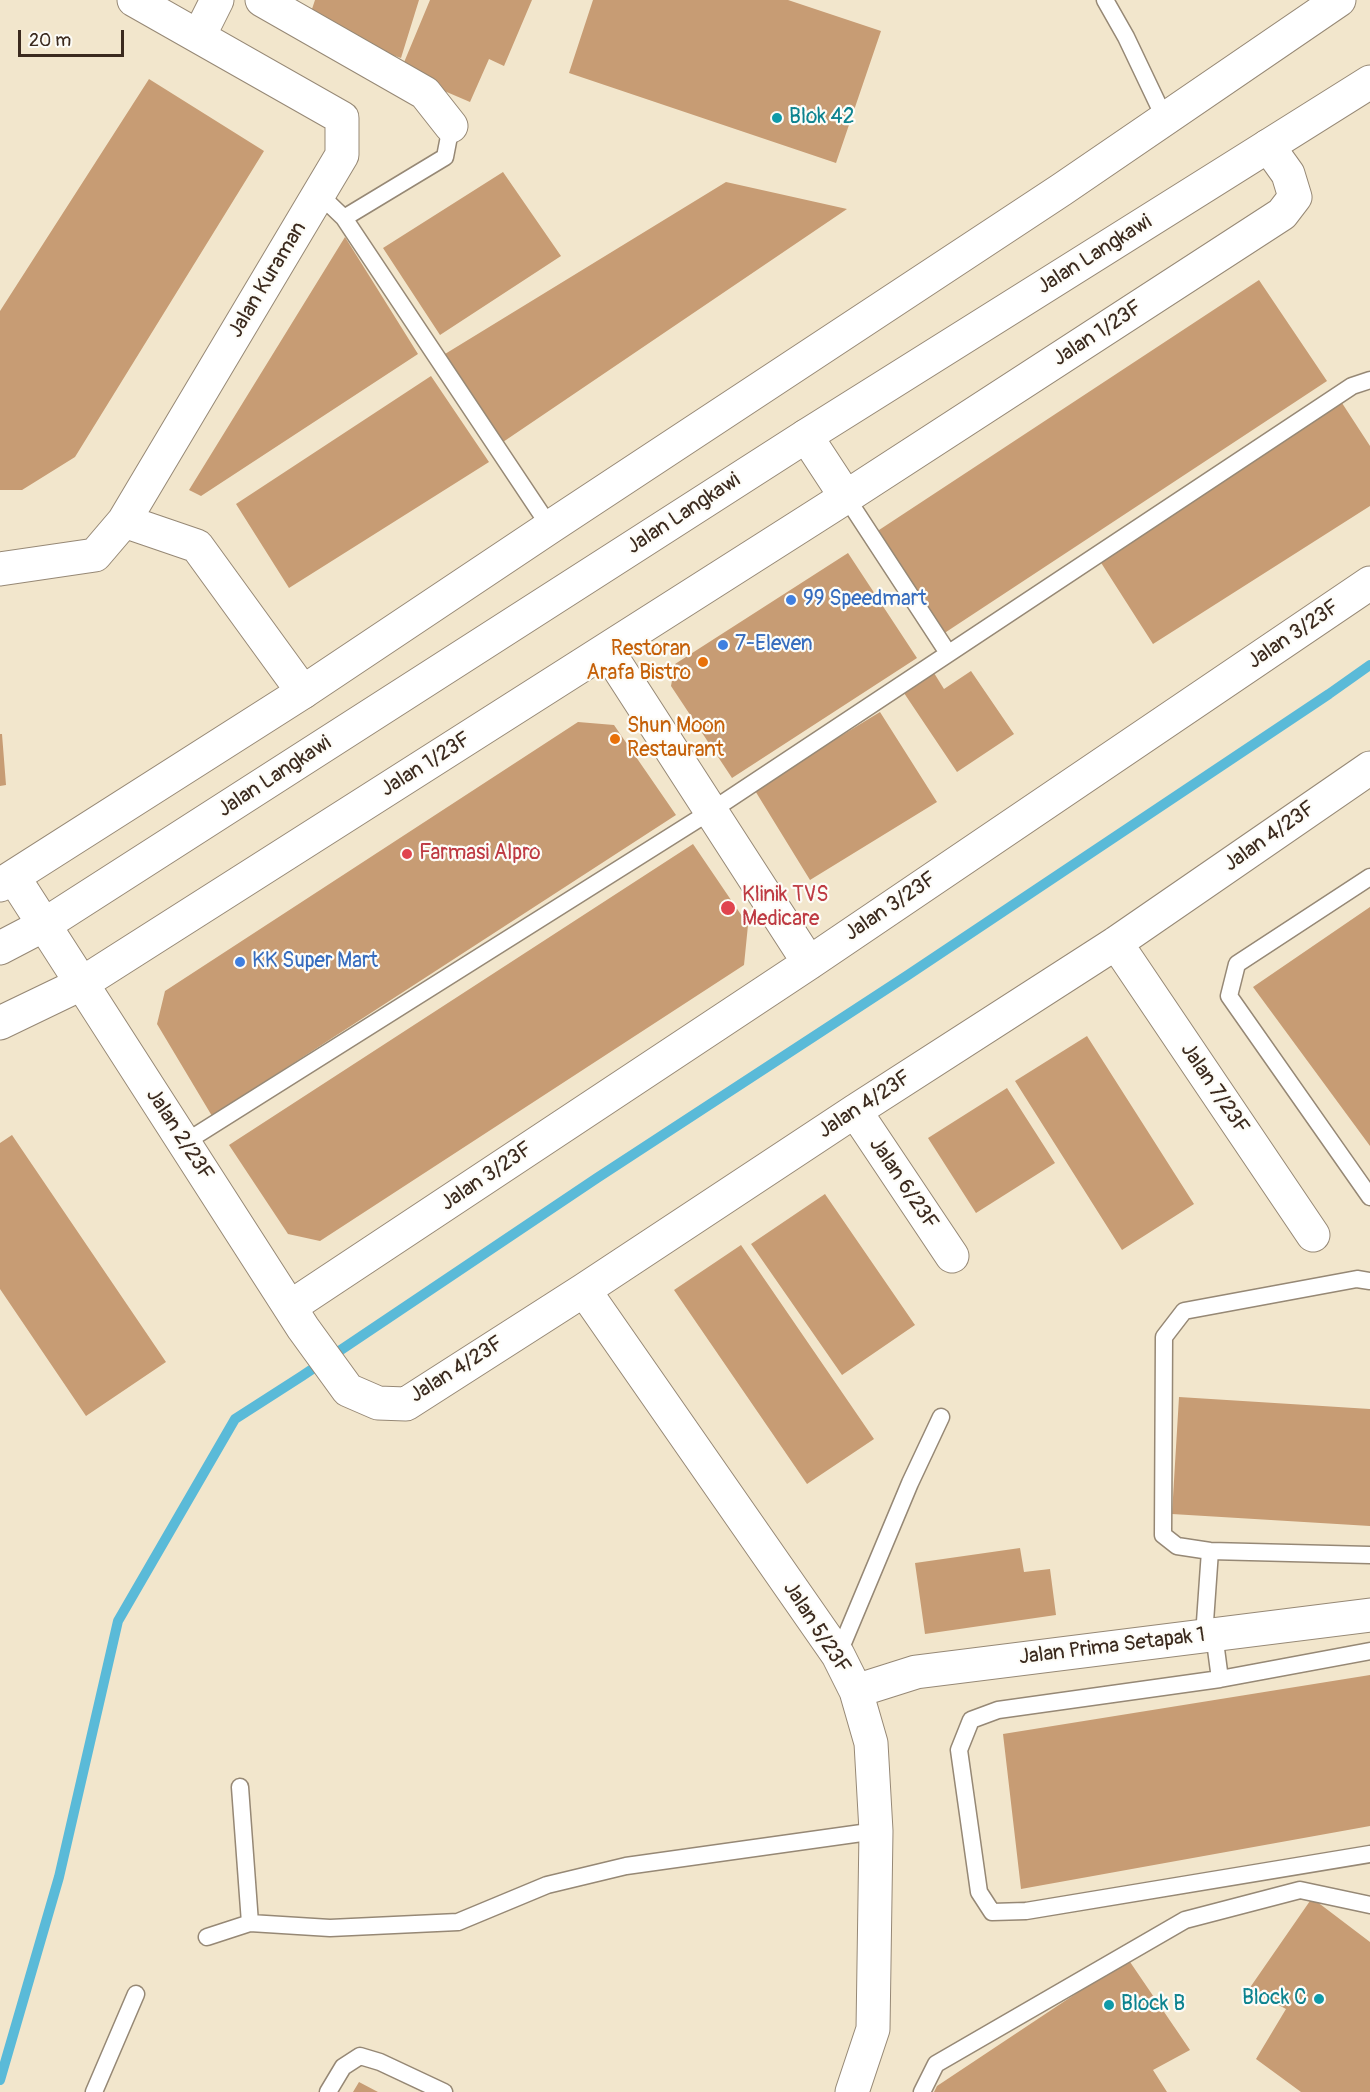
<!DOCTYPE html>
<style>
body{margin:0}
#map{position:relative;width:1370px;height:2092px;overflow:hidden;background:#f2e6cc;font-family:Pangolin,sans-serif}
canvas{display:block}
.scale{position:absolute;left:18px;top:30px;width:106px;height:27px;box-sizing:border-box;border:3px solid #3b2a1e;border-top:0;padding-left:8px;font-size:18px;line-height:21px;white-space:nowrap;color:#3b2a1e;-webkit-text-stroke:4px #fdfcf7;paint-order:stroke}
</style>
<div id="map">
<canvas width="1370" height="2092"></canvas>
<div class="scale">20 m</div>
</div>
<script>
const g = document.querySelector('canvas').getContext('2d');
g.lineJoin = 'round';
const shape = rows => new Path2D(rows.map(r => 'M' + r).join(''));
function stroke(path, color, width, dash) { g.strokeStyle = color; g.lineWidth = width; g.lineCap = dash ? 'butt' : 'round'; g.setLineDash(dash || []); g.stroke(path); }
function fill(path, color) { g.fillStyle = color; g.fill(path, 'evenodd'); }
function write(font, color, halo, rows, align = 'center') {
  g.font = font + ' Pangolin,sans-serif'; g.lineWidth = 4.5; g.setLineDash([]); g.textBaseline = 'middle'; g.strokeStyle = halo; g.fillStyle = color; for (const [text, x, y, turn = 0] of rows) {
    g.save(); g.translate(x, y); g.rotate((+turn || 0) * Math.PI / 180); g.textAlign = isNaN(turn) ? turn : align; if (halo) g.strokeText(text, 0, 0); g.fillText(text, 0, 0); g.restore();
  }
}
const stream = shape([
 [0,2080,59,1877,118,1621,235,1419,302,1376,597,1178,908,975,1329,694,1370,665]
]);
const building = shape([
 [315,0,419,0,401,58,306,27],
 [430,0,532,0,504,66,489,59,470,102,400,72],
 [593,0,788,0,881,31,836,163,569,73],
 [149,79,264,151,75,457,22,490,0,490,0,311],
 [503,172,561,256,440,335,383,248],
 [726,182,847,209,503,442,445,354],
 [345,237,418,354,201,496,189,490],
 [1259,280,1327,381,943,634,876,532],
 [431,376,489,462,289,588,236,504],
 [1342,403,1370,446,1370,506,1153,644,1098,558],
 [848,553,917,658,732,778,671,686,675,664],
 [971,671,1014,734,957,772,904,693,934,673,944,689],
 [880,712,937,802,810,880,754,789],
 [578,722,614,725,676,815,212,1116,157,1024,165,991],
 [0,734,2,734,6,785,0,786],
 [693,844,748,925,744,965,320,1241,288,1234,229,1145],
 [1370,907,1370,1146,1253,987],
 [1087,1036,1194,1204,1122,1250,1015,1081],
 [1007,1088,1055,1163,976,1213,928,1138],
 [12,1135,166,1362,86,1416,0,1289,0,1143],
 [825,1194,915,1325,842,1375,751,1244],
 [741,1245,874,1439,807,1484,674,1290],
 [1179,1397,1370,1409,1370,1526,1172,1514],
 [1020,1548,1024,1572,1050,1569,1056,1615,925,1634,915,1563],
 [1370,1675,1370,1826,1021,1889,1003,1734],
 [1312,1898,1370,1942,1370,2092,1301,2092,1256,2059,1286,2009,1249,1989],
 [1128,1959,1190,2050,1153,2070,1167,2092,934,2092,937,2086],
 [359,2082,378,2092,353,2092]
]);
const service = shape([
 [1105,0,1126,37,1165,119],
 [319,194,344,218,550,527],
 [344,218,445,157,451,126],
 [846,497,948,653],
 [1370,877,1237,964,1229,996,1370,1197],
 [184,1143,711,811,1352,386,1370,380],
 [1370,1281,1357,1279,1184,1311,1164,1337,1163,1535,1177,1546,1210,1551,1370,1555],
 [1214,1634,1220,1679],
 [1204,1636,1210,1551],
 [1370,1651,1220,1679,998,1710,971,1720,959,1750,979,1892,992,1912,1026,1911,1370,1854],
 [838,1655,910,1483,941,1417],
 [240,1787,250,1923],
 [207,1937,250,1923,330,1928,458,1922,547,1885,626,1866,876,1831],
 [94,2092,136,1994],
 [328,2092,343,2067,360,2056,380,2062,444,2092],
 [922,2092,936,2064,1185,1920,1300,1890,1370,1905]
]);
const minor = shape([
 [262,0,425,93,451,126],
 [199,36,217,0],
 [806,436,846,497],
 [124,521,197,546,303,692],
 [0,569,95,555,124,521,342,155,342,118,134,0],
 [607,650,809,963],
 [14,878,303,1328,348,1390,378,1403,406,1404,584,1290,855,1111,1116,943,1370,768],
 [1116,943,1313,1235],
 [0,1023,81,984,846,497,1282,214,1295,197,1288,174,1268,146],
 [855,1111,952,1256],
 [584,1290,838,1655,856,1691,871,1743,876,1831,873,2029,852,2092],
 [290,1307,809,963,1370,583],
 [856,1691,916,1672,1370,1615]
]);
const tertiary = shape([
 [0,885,303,692,550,527,1061,190,1339,0],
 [0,948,44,925,806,436,1370,82]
]);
const markers = [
 [777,118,6,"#0f9aa8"],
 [791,600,6,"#3f7fe0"],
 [723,645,6,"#3f7fe0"],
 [703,662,6,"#e8710a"],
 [615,739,6,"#e8710a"],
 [407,854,6,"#e0444e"],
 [728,908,8,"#e0444e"],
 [240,962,6,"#3f7fe0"],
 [1319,1999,6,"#0f9aa8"],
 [1109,2005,6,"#0f9aa8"]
];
const cultureNames = [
 ["Blok 42",789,118],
 ["Block C",1307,1999,"right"],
 ["Block B",1121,2005]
];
const streetNames = [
 ["Jalan Langkawi",1095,255,-32],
 ["Jalan Kuraman",268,280,-59],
 ["Jalan 1/23F",1098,334,-33],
 ["Jalan Langkawi",684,514,-33],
 ["Jalan 3/23F",1294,635,-34],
 ["Jalan 1/23F",426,765,-32],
 ["Jalan Langkawi",275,777,-33],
 ["Jalan 4/23F",1270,837,-35],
 ["Jalan 3/23F",891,907,-34],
 ["Jalan 7/23F",1214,1089,56],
 ["Jalan 4/23F",865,1105,-33],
 ["Jalan 2/23F",179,1135,57],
 ["Jalan 3/23F",487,1177,-34],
 ["Jalan 6/23F",903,1184,56],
 ["Jalan 4/23F",457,1370,-32],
 ["Jalan 5/23F",816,1628,57],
 ["Jalan Prima Setapak 1",1112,1647,-7]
];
const shopNames = [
 ["99 Speedmart",803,600],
 ["7-Eleven",735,645],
 ["KK Super Mart",252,962]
];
const foodNames = [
 ["Restoran",691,650],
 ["Arafa Bistro",691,674],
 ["Shun Moon",627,727,"left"],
 ["Restaurant",627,751,"left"]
];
const healthNames = [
 ["Farmasi Alpro",419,854],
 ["Klinik TVS",742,896],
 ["Medicare",742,920]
];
stroke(stream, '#5abad8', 10);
fill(building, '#c79c74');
stroke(service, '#968875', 19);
stroke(minor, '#968875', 35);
stroke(tertiary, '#968875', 35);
stroke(service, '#fff', 16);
stroke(minor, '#fff', 33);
stroke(tertiary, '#fff', 33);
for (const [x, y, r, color] of markers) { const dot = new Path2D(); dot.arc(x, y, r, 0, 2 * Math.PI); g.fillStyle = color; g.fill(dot); stroke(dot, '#fdfcf7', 2); }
write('21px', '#0d838f', '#fdfcf7', cultureNames, 'left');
write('21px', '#3b2a1e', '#fdfcf7', streetNames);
write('21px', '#366cbe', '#fdfcf7', shopNames, 'left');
write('21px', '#c56008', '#fdfcf7', foodNames, 'right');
write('21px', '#be3a42', '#fdfcf7', healthNames, 'left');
</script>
